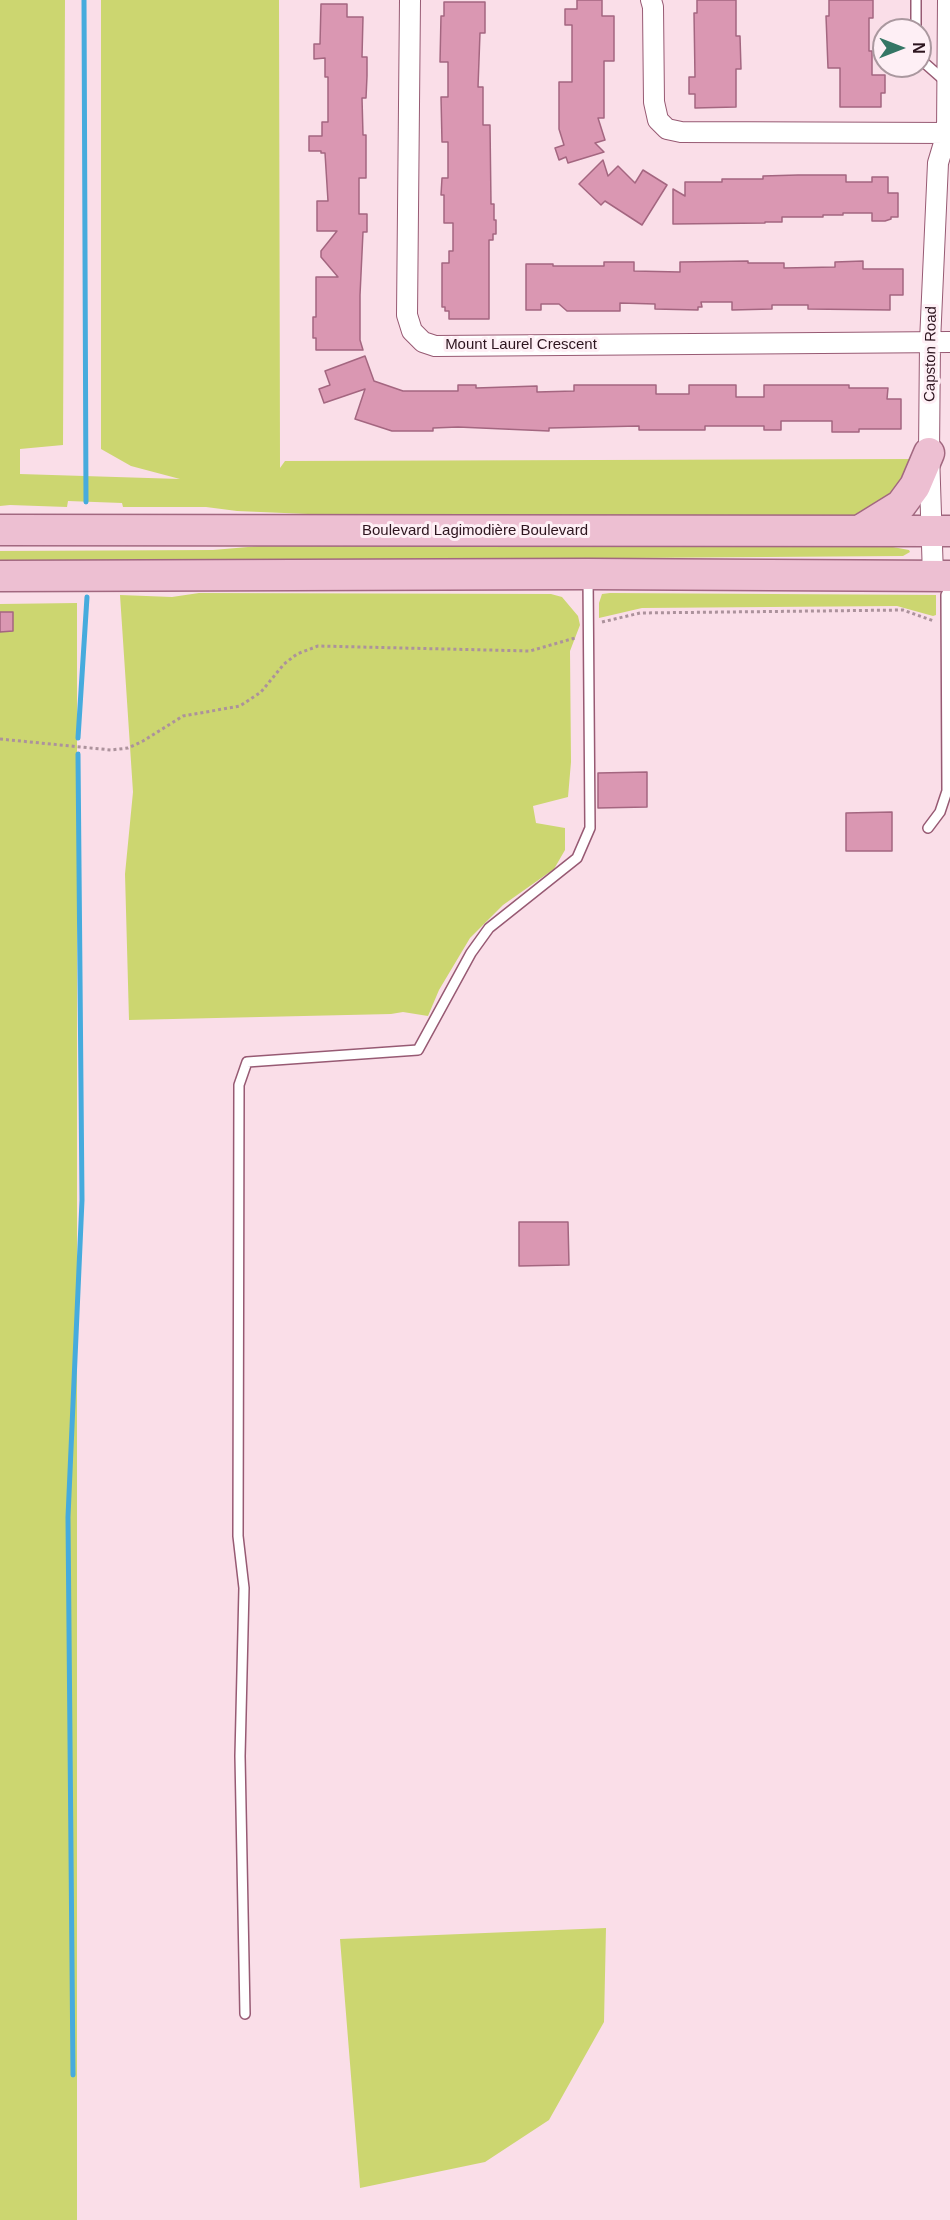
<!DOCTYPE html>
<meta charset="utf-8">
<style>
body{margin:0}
#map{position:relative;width:950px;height:2220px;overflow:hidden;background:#fadee8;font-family:Arial,sans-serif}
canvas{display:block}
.north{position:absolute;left:872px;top:18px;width:60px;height:60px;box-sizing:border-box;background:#feeff5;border:2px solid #aa989f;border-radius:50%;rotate:90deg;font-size:16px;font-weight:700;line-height:24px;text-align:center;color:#2d151f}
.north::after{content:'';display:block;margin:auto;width:21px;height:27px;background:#357665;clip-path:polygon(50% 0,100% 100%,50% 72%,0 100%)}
</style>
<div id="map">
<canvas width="950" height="2220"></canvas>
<div class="north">N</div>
</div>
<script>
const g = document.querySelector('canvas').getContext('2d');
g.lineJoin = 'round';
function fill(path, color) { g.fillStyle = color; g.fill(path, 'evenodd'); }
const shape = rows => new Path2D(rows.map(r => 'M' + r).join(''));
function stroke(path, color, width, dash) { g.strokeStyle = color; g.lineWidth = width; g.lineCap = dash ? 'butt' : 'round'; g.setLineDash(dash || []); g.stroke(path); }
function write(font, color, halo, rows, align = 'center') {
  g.font = font + ' Arial,sans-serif'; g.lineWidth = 6; g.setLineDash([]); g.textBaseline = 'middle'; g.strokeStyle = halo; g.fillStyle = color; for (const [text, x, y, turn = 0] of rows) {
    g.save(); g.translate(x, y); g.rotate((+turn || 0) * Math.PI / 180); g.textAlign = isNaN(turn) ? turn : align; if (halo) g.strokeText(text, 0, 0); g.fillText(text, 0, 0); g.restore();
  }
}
const green = shape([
 [0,0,65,0,63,445,20,449,20,474,180,479,131,466,101,449,101,0,279,0,280,468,285,461,912,459,908,480,863,516,331,515,237,511,206,507,123,507,122,503,68,501,67,507,10,505,0,506],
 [283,544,882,545,909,550,910,552,903,556,629,558,572,564,0,567,0,551,213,550],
 [199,593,551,594,562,597,578,616,580,625,570,651,571,762,568,797,533,806,536,823,565,828,565,850,554,869,503,905,470,938,439,990,428,1016,403,1012,391,1014,129,1020,125,874,133,792,120,595,172,597],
 [610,593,936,595,936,615,933,616,897,606,642,608,599,618,599,603,602,594],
 [77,603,77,2220,0,2220,0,604],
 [606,1928,604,2022,549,2120,485,2162,360,2188,340,1939]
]);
const stream = shape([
 [84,0,86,502],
 [78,738,87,597],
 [73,2075,68,1517,82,1200,78,754]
]);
const building = shape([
 [577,0,602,0,602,16,614,16,614,61,604,61,604,118,598,118,605,140,595,143,604,152,568,163,566,157,559,160,555,148,564,145,559,129,559,82,572,82,572,25,565,25,565,9,577,9,577,0],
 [697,0,736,0,736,36,740,36,741,69,736,69,736,107,695,108,695,94,689,94,689,77,695,77,694,13,697,13,697,0],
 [829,0,873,0,873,18,869,18,869,51,872,51,872,75,885,75,885,93,881,93,881,107,840,107,840,68,828,68,826,16,829,16,829,0],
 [444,2,485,2,485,33,480,33,478,87,483,87,483,125,490,125,491,204,494,204,494,220,496,220,496,234,493,234,493,240,489,240,489,319,449,319,449,311,445,311,445,307,442,307,442,263,449,263,449,251,453,251,453,223,444,223,444,195,441,195,442,178,448,178,448,142,442,142,441,97,448,97,448,62,440,62,441,16,444,16,444,2],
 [321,4,347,4,347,17,363,17,362,57,367,57,367,76,366,98,362,98,363,135,366,135,366,178,359,178,359,214,367,214,367,232,363,232,360,295,360,340,363,350,316,350,316,338,313,338,313,317,316,317,316,277,338,277,321,257,321,251,337,231,317,231,317,201,328,201,325,153,321,153,321,151,309,151,309,136,322,136,322,122,328,122,328,77,325,77,325,58,314,59,314,44,320,44,321,4],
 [603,160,608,176,618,166,635,183,643,170,667,185,642,225,605,201,601,205,579,184,603,160],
 [798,175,846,175,846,182,872,182,872,177,888,177,888,193,898,193,898,217,891,217,891,219,885,221,872,221,872,213,843,213,843,215,823,215,823,217,782,217,782,222,765,222,765,223,673,224,673,189,685,196,685,182,722,182,722,179,763,179,763,176,798,175],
 [748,261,748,263,784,263,784,268,835,267,835,262,863,261,863,269,903,269,903,295,890,295,890,310,808,309,808,305,772,305,772,309,732,310,732,302,701,302,702,307,698,307,698,310,655,309,655,304,620,303,620,311,567,311,559,304,541,304,541,310,526,310,526,264,553,264,553,266,604,266,604,262,634,262,634,271,680,272,680,262,748,261],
 [365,356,374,381,403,391,458,391,458,385,476,385,476,388,537,386,537,392,574,391,574,385,656,385,656,394,689,394,689,385,736,385,736,397,764,397,764,385,849,385,849,388,888,388,887,399,901,399,901,429,859,429,859,432,832,432,832,421,781,421,781,430,764,430,764,426,705,426,705,430,639,430,639,426,549,428,549,431,458,427,433,428,433,431,392,431,355,419,365,389,324,403,319,389,330,385,325,371,365,356],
 [0,612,13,612,13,631,0,632,0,612],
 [647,772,647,807,598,808,598,773,647,772],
 [892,812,892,851,846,851,846,813,892,812],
 [519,1222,568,1222,569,1265,519,1266,519,1222]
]);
const path = shape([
 [602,622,640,613,903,610,934,621],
 [0,739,111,750,128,748,143,741,183,716,240,706,261,692,284,664,297,654,318,646,530,651,575,638]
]);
const service = shape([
 [916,30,916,0],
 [920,59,945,81],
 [928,828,940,812,947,791,946,595,950,588],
 [245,2014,240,1756,244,1588,238,1536,239,1085,247,1062,418,1050,471,953,489,928,577,858,590,828,588,577]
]);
const minor = shape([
 [410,0,407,315,412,331,423,342,435,346,950,342],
 [651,0,653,7,654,102,658,120,667,129,681,132,950,133],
 [948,0,947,133,949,144],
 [933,576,929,453,930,342,938,163,947,133]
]);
const primary = shape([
 [0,530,950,531],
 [859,531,901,505,915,486,929,453],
 [0,576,588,574,950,576]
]);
const streetNames = [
 ["Mount Laurel Crescent",521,345],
 ["Capston Road",931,354,-89],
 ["Boulevard Lagimodière Boulevard",475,531]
];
fill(green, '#ccd670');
stroke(stream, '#46abdd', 5);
fill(building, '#da97b2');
stroke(building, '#a46680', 1.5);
stroke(service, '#975a73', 12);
stroke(minor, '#975a73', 22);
stroke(primary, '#a26880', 33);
stroke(path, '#ac929c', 3, [3, 3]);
stroke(service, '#fff', 9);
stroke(minor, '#fff', 20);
stroke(primary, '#edbfd2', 30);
write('15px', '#2d151f', '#feeff5', streetNames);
</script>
